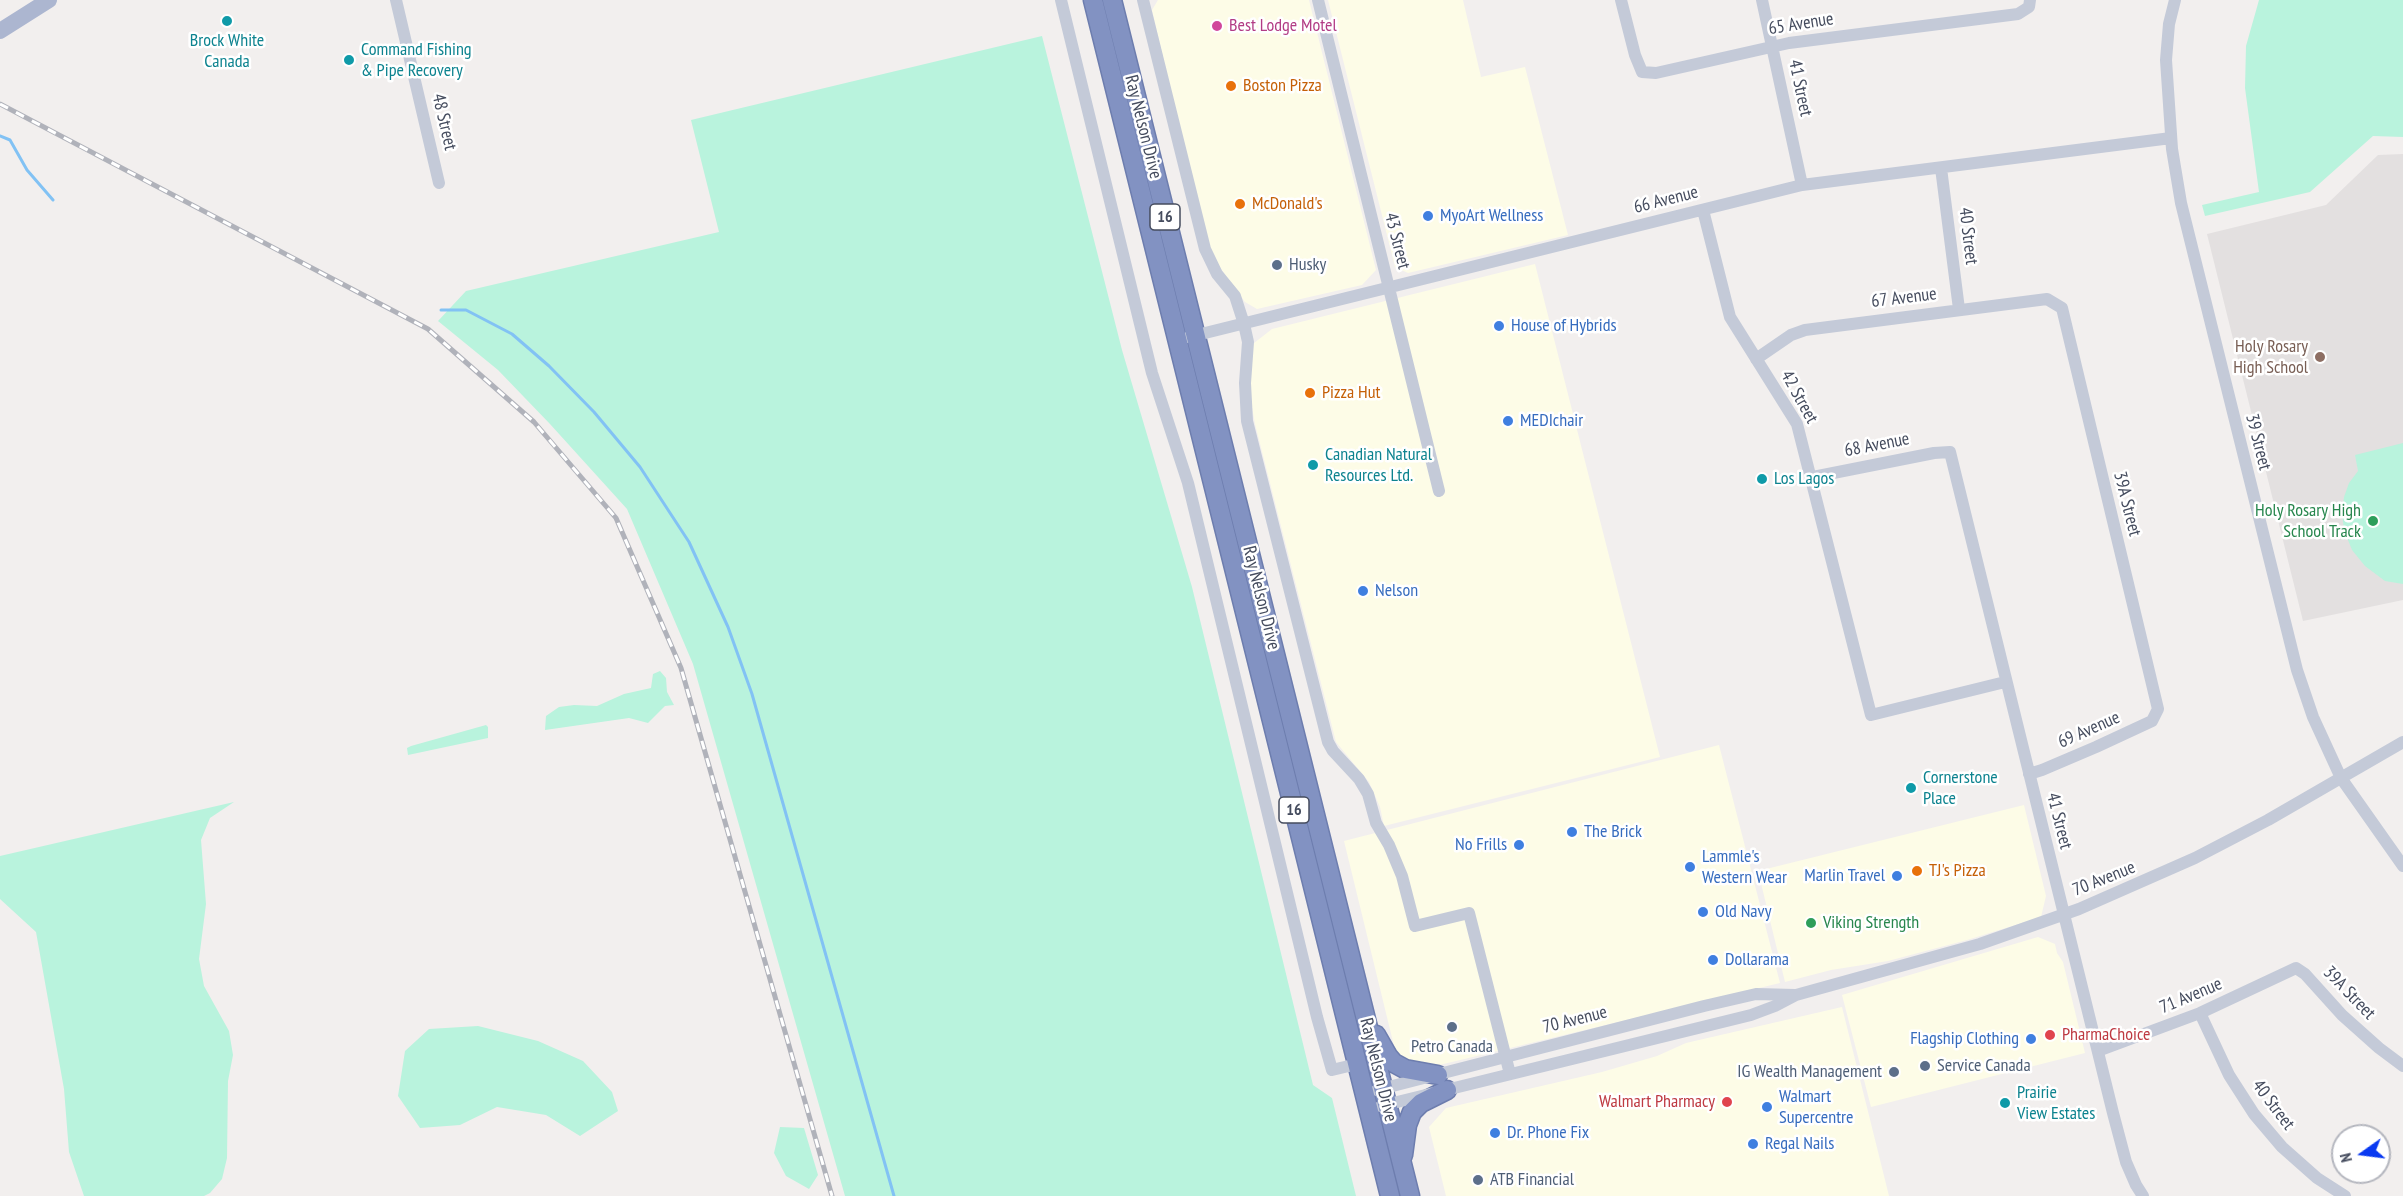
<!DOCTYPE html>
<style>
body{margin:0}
#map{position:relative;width:2403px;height:1196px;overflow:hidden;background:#f2efee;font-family:"PT Sans Narrow",sans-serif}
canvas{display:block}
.north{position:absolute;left:2331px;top:1124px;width:60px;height:60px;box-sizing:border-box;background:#fff;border:2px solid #b5b7bf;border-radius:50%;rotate:256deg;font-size:16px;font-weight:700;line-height:24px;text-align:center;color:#454c5e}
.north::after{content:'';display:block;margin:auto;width:21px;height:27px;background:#0939f1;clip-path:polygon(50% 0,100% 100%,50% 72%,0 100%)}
</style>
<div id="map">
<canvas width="2403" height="1196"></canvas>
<div class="north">N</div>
</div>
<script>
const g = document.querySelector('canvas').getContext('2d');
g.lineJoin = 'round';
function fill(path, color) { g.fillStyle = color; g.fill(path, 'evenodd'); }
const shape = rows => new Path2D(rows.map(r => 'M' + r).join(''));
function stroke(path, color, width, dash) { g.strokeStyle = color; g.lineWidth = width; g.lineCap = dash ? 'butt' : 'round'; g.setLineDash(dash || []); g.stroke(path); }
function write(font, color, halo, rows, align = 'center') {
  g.font = font + ' "PT Sans Narrow",sans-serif'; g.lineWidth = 5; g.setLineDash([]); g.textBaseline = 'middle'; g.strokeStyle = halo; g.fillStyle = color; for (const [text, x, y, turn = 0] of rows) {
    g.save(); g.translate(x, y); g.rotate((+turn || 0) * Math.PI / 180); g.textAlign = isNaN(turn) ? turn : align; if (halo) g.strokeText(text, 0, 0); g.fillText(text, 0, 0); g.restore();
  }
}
const commercial = shape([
 [1158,0,1309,0,1376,270,1362,285,1257,309,1245,302,1209,252,1152,10],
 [1328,0,1463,0,1481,77,1525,67,1568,235,1408,273,1395,267],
 [1535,264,1660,757,1384,826,1380,807,1369,782,1336,742,1255,424,1248,385,1249,347,1272,329],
 [1719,745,1780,983,1427,1068,1409,1064,1395,1050,1344,841],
 [2024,805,2046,896,2041,917,1967,940,1888,961,1831,970,1785,982,1758,871],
 [2038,937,2055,944,2057,953,2063,962,2085,1053,1871,1107,1842,995],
 [1842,1007,1889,1196,1446,1196,1429,1127,1446,1108,1602,1072,1657,1056,1686,1043]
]);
const education = shape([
 [2403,154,2403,600,2303,621,2207,234,2326,205,2378,155]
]);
const green = shape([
 [2259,0,2403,0,2403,137,2373,136,2310,192,2205,216,2202,205,2259,192,2245,88,2246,46],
 [1042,36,1122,350,1192,587,1313,1085,1332,1098,1356,1196,845,1196,693,664,627,509,550,424,498,370,438,321,466,291,719,232,691,120],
 [2403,443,2403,584,2385,581,2365,566,2352,550,2344,530,2342,513,2344,497,2349,483,2358,471,2355,455],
 [660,671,666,678,667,692,674,705,665,706,648,723,629,718,545,730,546,716,559,707,574,705,597,706,624,694,651,688,653,674],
 [486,725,488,727,488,738,408,755,407,748,411,746],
 [234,802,210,818,201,840,206,904,199,959,204,986,229,1031,233,1055,228,1081,227,1158,222,1179,210,1193,204,1196,84,1196,69,1152,64,1089,36,932,0,899,0,856],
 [478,1026,538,1041,583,1061,612,1092,618,1111,580,1136,546,1115,497,1107,460,1125,420,1128,398,1096,405,1051,429,1029],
 [780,1127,804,1128,818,1175,809,1189,786,1176,774,1153]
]);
const stream = shape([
 [0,136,10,140,27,170,53,200],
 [441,310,466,310,512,334,549,366,594,412,640,467,689,542,728,627,752,694,894,1196]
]);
const minor = shape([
 [396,0,439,183],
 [1061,0,1152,373,1188,483,1317,1017,1332,1070,1357,1064],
 [1143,0,1205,249,1217,274,1235,296,1244,324,1248,342,1245,383,1247,421,1328,742,1333,751,1359,779,1368,794,1376,823,1389,845,1402,876,1415,926,1469,913,1510,1074],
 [1318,0,1439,491],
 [1621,0,1635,55,1642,72,1656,73,1789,43,2018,14,2029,7,2030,0],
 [1762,0,1802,185],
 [2175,0,2169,24,2166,60,2172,149,2181,203,2297,670,2313,717,2341,778,2403,866],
 [1941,168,1959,309],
 [1703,210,1730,317,1797,424,1871,715,2005,682],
 [1189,337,1802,185,2171,138],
 [1756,359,1791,335,1805,330,2047,299,2062,308,2158,709,2152,721,2096,747,2042,770,2029,774],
 [1813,477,1934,453,1950,452,2113,1113,2126,1162,2136,1185,2143,1196],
 [2200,1013,2229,1075,2254,1114,2282,1147,2317,1178,2345,1196],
 [2098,1051,2200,1013,2296,968,2305,974,2342,1015,2379,1048,2403,1066],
 [1377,1090,1704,1006,1756,994,1795,995],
 [1381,1106,1751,1015,1775,1006,1796,995,1980,944,2079,909,2195,858,2268,820,2403,742]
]);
const major = shape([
 [0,31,49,0]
]);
const highway = shape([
 [1093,0,1390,1196],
 [1112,0,1410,1196],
 [1376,1035,1388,1056,1394,1063,1405,1069,1438,1075],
 [1403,1155,1407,1125,1412,1112,1421,1103,1447,1090]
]);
const rail = shape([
 [0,104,428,329,534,422,616,518,681,668,832,1196]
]);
const markers = [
 [227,21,6,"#0f9aa8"],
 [1217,26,6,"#d1479c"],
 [349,60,6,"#0f9aa8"],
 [1231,86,6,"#e8710a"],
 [1240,204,6,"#e8710a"],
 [1428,216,6,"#3f7fe0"],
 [1277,265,6,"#5c6f8a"],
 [1499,326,6,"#3f7fe0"],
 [2320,357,6,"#8d6e63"],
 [1310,393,6,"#e8710a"],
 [1508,421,6,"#3f7fe0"],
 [1313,465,6,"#0f9aa8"],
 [1762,479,6,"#0f9aa8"],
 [2373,521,6,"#2e9e5b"],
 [1363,591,6,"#3f7fe0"],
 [1911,788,6,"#0f9aa8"],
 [1572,832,6,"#3f7fe0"],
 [1519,845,6,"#3f7fe0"],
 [1690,867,6,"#3f7fe0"],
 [1917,871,6,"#e8710a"],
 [1897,876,6,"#3f7fe0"],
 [1703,912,6,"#3f7fe0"],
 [1811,923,6,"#2e9e5b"],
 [1713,960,6,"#3f7fe0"],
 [1452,1027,6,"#5c6f8a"],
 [2050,1035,6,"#e0444e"],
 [2031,1039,6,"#3f7fe0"],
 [1925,1066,6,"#5c6f8a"],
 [1894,1072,6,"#5c6f8a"],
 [1727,1102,6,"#e0444e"],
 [2005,1103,6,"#0f9aa8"],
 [1767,1107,6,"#3f7fe0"],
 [1495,1133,6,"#3f7fe0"],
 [1753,1144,6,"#3f7fe0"],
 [1478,1180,6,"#5c6f8a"]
];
const shields = [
 [1165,217,30],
 [1294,810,30]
];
const shieldNames = [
 ["16",1165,217],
 ["16",1294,810]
];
const streetNames = [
 ["65 Avenue",1801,24,-9],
 ["41 Street",1800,88,78],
 ["48 Street",444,122,77],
 ["Ray Nelson Drive",1143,127,76],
 ["66 Avenue",1666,200,-14],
 ["40 Street",1968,236,83],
 ["43 Street",1397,241,76],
 ["67 Avenue",1904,298,-7],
 ["42 Street",1799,397,61],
 ["39 Street",2258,442,76],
 ["68 Avenue",1877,445,-11],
 ["39A Street",2127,504,76],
 ["Ray Nelson Drive",1261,598,76],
 ["69 Avenue",2089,730,-24],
 ["41 Street",2059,821,76],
 ["70 Avenue",2104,879,-22],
 ["39A Street",2349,993,46],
 ["71 Avenue",2191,996,-23],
 ["70 Avenue",1575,1020,-14],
 ["Ray Nelson Drive",1378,1070,76],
 ["40 Street",2273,1105,53]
];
const hotelNames = [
 ["Best Lodge Motel",1229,26]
];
const cultureNames = [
 ["Brock White",227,41,"center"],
 ["Canada",227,62,"center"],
 ["Command Fishing",361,50],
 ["& Pipe Recovery",361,71],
 ["Canadian Natural",1325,455],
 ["Resources Ltd.",1325,476],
 ["Los Lagos",1774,479],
 ["Cornerstone",1923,778],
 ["Place",1923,799],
 ["Prairie",2017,1093],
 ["View Estates",2017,1114]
];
const foodNames = [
 ["Boston Pizza",1243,86],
 ["McDonald's",1252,204],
 ["Pizza Hut",1322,393],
 ["TJ's Pizza",1929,871]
];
const shopNames = [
 ["MyoArt Wellness",1440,216],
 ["House of Hybrids",1511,326],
 ["MEDIchair",1520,421],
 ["Nelson",1375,591],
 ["The Brick",1584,832],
 ["No Frills",1507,845,"right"],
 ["Lammle's",1702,857],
 ["Western Wear",1702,878],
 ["Marlin Travel",1885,876,"right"],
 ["Old Navy",1715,912],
 ["Dollarama",1725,960],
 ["Flagship Clothing",2019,1039,"right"],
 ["Walmart",1779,1097],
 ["Supercentre",1779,1118],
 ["Dr. Phone Fix",1507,1133],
 ["Regal Nails",1765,1144]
];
const serviceNames = [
 ["Husky",1289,265],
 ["Petro Canada",1452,1047,"center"],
 ["Service Canada",1937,1066],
 ["IG Wealth Management",1882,1072,"right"],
 ["ATB Financial",1490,1180]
];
const educationNames = [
 ["Holy Rosary",2308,347],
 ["High School",2308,368]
];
const leisureNames = [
 ["Holy Rosary High",2361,511],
 ["School Track",2361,532],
 ["Viking Strength",1823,923,"left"]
];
const healthNames = [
 ["PharmaChoice",2062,1035],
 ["Walmart Pharmacy",1715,1102,"right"]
];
fill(commercial, '#fdfce7');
fill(education, '#e3e0e0');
fill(green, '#b9f3dd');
stroke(stream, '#82c2f4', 3);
stroke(highway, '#6d7dae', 21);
stroke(minor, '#c4cad8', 12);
stroke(major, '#acb6d0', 16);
stroke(highway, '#8292c2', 18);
stroke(rail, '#b0b2ba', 5);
stroke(rail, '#fff', 3, [9]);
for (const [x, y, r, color] of markers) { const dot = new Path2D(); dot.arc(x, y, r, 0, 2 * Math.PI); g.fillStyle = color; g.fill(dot); stroke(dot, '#fff', 2); }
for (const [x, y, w] of shields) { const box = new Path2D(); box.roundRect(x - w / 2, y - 13, w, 26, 4.5); g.fillStyle = '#fff'; g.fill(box); stroke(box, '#454c5e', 1.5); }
write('bold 16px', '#454c5e', null, shieldNames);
write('18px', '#454c5e', '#fff', streetNames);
write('18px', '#b23c85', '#fff', hotelNames, 'left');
write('18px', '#0d838f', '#fff', cultureNames, 'left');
write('18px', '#c56008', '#fff', foodNames, 'left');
write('18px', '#366cbe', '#fff', shopNames, 'left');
write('18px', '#4e5e75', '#fff', serviceNames, 'left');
write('18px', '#785e54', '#fff', educationNames, 'right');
write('18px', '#27864d', '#fff', leisureNames, 'right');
write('18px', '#be3a42', '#fff', healthNames, 'left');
</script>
